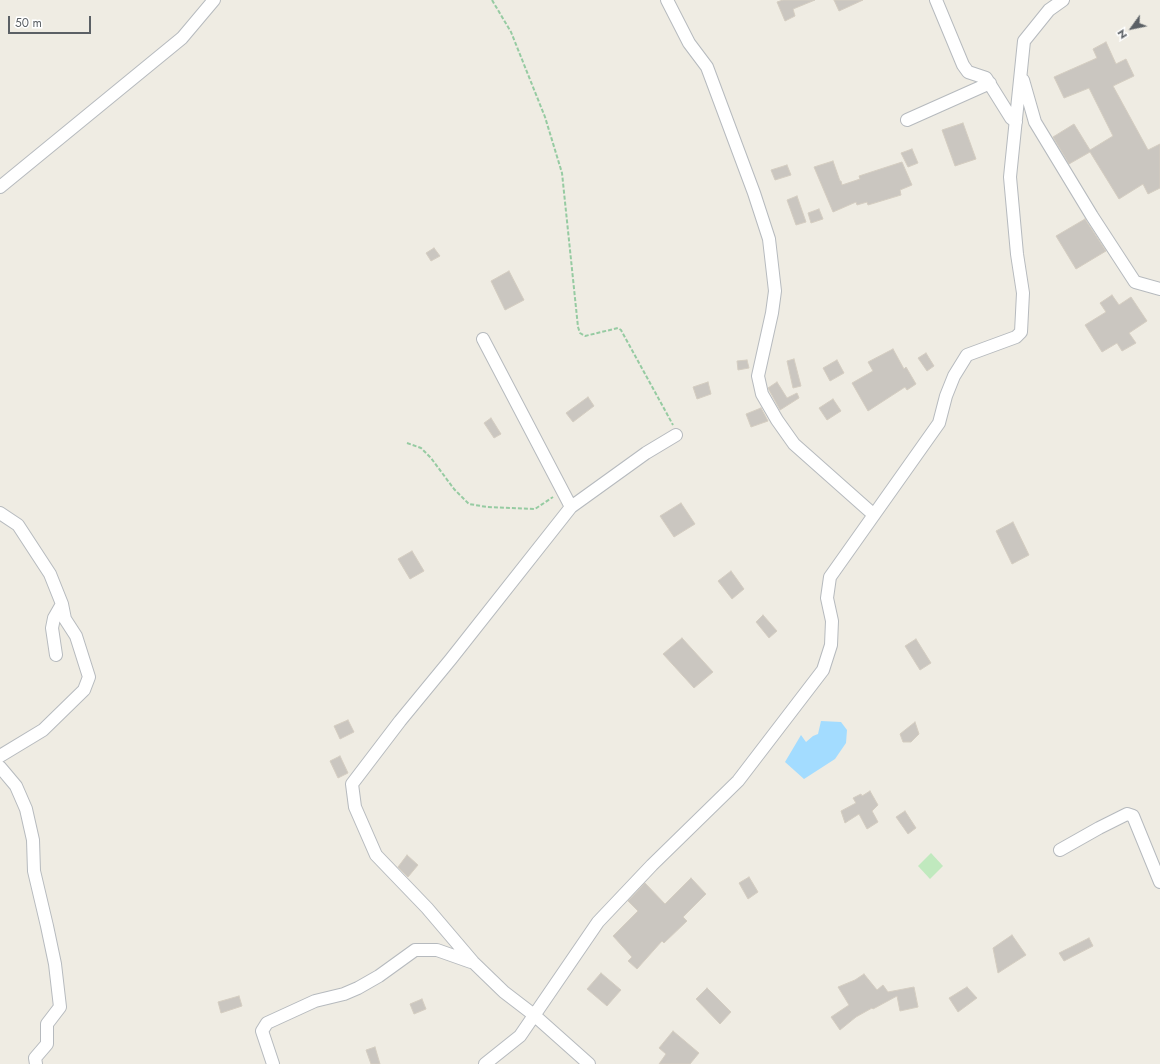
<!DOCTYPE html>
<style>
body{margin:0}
#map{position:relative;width:1160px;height:1064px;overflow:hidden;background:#efece3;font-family:Jost,sans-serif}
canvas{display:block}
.north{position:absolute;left:1112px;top:8px;width:40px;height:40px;-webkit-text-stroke:3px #fff;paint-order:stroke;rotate:237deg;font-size:11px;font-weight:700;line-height:16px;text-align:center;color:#5b6065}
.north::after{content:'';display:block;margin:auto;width:14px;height:18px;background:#5b6065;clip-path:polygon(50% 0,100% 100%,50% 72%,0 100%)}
.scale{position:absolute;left:8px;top:16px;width:83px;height:18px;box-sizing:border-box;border:2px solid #5b6065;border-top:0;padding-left:5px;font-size:12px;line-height:14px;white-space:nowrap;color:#5b6065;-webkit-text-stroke:3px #fff;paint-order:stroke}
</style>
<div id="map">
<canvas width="1160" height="1064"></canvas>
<div class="north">N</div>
<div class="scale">50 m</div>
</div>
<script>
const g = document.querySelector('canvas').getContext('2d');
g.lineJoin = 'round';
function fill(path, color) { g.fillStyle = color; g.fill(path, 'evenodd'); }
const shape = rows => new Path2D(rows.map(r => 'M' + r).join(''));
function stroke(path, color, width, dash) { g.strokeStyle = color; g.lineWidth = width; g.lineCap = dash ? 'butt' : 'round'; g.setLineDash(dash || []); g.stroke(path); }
const green = shape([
 [931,853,943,866,930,879,918,866]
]);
const water = shape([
 [821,721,841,722,847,730,846,743,835,759,804,779,785,762,801,735,806,742,813,736,818,734]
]);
const building = shape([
 [783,0,815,0,793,9,795,16,785,21,777,2,783,0],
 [834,0,863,0,839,11,834,0],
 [1106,42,1116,64,1126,59,1134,76,1113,86,1148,150,1160,144,1160,188,1148,194,1143,184,1119,199,1090,152,1069,164,1053,137,1074,124,1090,150,1113,136,1089,88,1064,98,1054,77,1097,58,1093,49,1106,42],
 [963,123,976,159,955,166,942,130,963,123],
 [912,149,918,163,908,167,901,153,912,149],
 [833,161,840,181,841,181,842,185,860,179,859,176,902,162,912,185,900,190,901,195,868,205,867,202,857,205,856,202,833,212,814,167,833,161],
 [787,165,791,175,775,180,771,170,787,165],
 [797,196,806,222,796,225,787,200,797,196],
 [819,209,823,219,811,223,808,213,819,209],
 [1085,219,1106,251,1076,269,1056,236,1085,219],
 [434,248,440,256,431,261,426,253,434,248],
 [509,271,524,300,505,310,491,281,509,271],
 [1112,295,1119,305,1131,297,1147,321,1129,333,1136,343,1122,351,1117,343,1102,352,1085,325,1106,312,1100,303,1112,295],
 [893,349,904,369,906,367,916,384,907,390,905,387,868,411,852,383,873,371,868,362,893,349],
 [926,353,934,366,927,371,918,358,926,353],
 [794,359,801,386,793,388,787,361,794,359],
 [747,360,749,368,738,370,737,361,747,360],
 [837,360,844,373,830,381,823,368,837,360],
 [708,382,711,394,697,399,693,387,708,382],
 [777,382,787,398,797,393,799,398,780,410,768,388,777,382],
 [588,397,594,406,573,422,566,413,588,397],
 [833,399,841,411,827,420,819,408,833,399],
 [761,408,768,421,751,427,746,414,761,408],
 [491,418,501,434,494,438,484,423,491,418],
 [681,503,695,524,674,537,660,516,681,503],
 [1013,522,1029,555,1012,564,996,531,1013,522],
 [412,551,424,571,410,579,398,559,412,551],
 [731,571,744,589,732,599,718,581,731,571],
 [763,615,777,631,769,638,756,622,763,615],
 [682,638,713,672,694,688,663,654,682,638],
 [916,639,931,663,920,670,905,646,916,639],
 [348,720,354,732,340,739,334,726,348,720],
 [915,722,919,734,911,742,903,742,900,734,915,722],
 [340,756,348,773,338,778,330,761,340,756],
 [870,791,878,805,872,811,878,822,867,829,859,814,845,823,841,811,856,803,853,798,861,794,862,796,870,791],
 [905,811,916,828,908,834,896,817,905,811],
 [407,855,418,865,408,877,398,867,407,855],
 [749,877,758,892,748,899,739,883,749,877],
 [691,878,706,894,683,917,687,921,664,943,662,941,637,969,628,961,632,957,613,936,638,911,628,901,645,883,665,904,691,878],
 [1012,935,1026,955,998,973,993,948,1012,935],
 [1089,938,1093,946,1064,961,1059,953,1089,938],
 [601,973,621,990,607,1006,587,989,601,973],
 [864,974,877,990,883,985,888,992,914,987,918,1007,900,1011,897,996,873,1009,872,1008,856,1017,840,1030,831,1017,849,1005,838,987,855,980,864,974],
 [967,987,977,998,958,1012,949,998,967,987],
 [707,988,731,1012,720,1024,696,999,707,988],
 [239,996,242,1006,221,1013,218,1002,239,996],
 [422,999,426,1009,414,1014,410,1004,422,999],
 [673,1031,699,1053,690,1064,659,1064,666,1054,659,1048,673,1031],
 [375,1047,380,1064,371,1064,366,1050,375,1047]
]);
const path = shape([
 [492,0,511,32,545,117,562,173,578,327,580,333,585,336,618,328,621,330,673,425],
 [407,443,421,448,431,458,454,489,469,504,487,507,535,509,553,497]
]);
const street = shape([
 [667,0,689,43,707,67,754,193,769,239,775,291,772,313,758,376,762,394,777,420,794,444,874,515],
 [936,0,963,65,968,72,986,78,1011,118,1016,122],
 [1023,80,1035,122,1092,216,1135,282,1160,289],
 [907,120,990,83],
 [0,187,182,38,214,0],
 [483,339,571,507],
 [0,513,18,525,50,574,62,604,65,619,76,636,89,677,84,690,43,730,0,756],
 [56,655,52,628,54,618,62,604],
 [0,767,16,786,26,809,33,840,34,871,47,926,55,964,60,1007,47,1024,47,1044,35,1058,36,1064],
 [1060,850,1099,828,1127,814,1133,816,1160,882],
 [273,1064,262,1031,267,1023,315,1001,344,994,358,988,379,976,415,950,437,950,471,962],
 [485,1064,520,1036,598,922,652,865,738,781,823,670,831,645,832,621,827,598,830,577,939,423,946,396,954,376,967,355,1016,337,1021,332,1023,293,1017,254,1010,177,1024,41,1049,10,1063,0],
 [589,1064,534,1015,504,992,473,962,427,908,376,855,355,807,352,784,400,721,451,659,571,507,646,453,676,435]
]);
fill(green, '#c0e9be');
fill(water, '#a3dcff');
fill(building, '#cac6c0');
stroke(building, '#d4cdc1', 1);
stroke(street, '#b6babe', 14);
stroke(path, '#96cba2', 2, [4, 2]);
stroke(street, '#fff', 12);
</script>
